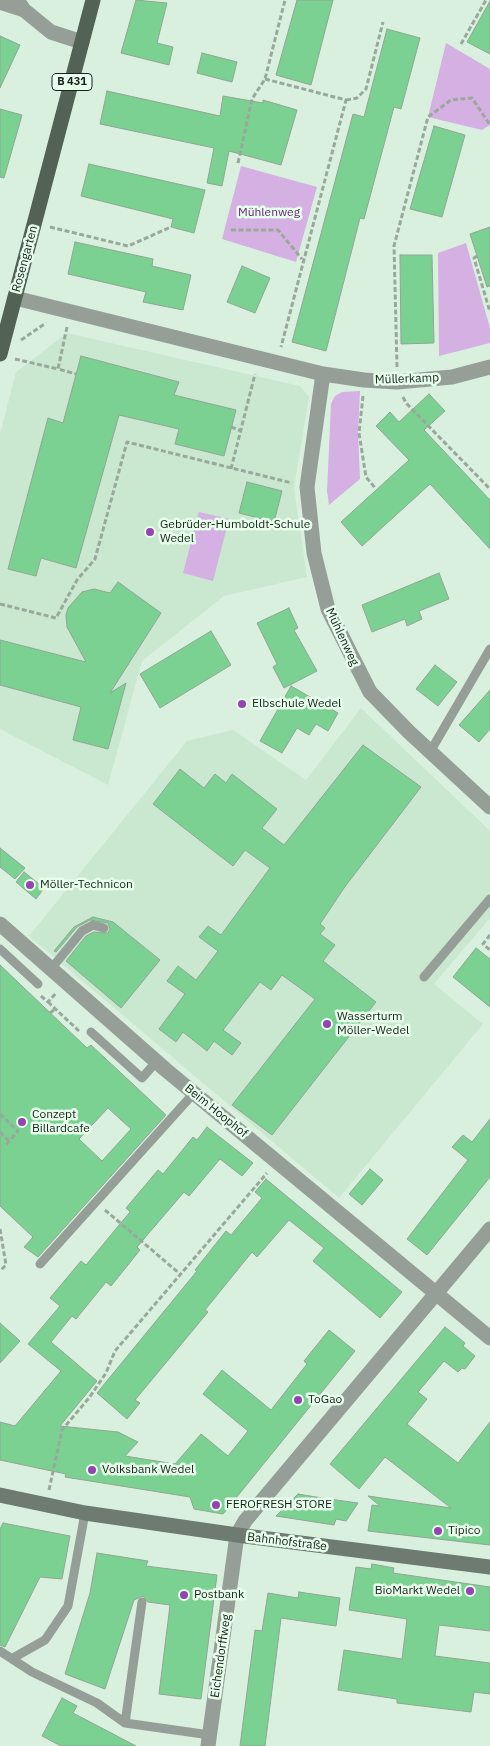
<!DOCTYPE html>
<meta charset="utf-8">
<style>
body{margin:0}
canvas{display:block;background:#daf0de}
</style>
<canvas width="490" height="1746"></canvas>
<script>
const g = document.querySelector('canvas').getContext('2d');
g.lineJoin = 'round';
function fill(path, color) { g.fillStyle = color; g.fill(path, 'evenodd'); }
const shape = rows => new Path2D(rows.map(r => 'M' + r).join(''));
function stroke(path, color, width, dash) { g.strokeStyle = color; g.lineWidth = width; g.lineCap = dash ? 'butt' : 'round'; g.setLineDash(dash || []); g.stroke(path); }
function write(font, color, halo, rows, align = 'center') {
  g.font = font + ' "IBM Plex Sans",sans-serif'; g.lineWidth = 5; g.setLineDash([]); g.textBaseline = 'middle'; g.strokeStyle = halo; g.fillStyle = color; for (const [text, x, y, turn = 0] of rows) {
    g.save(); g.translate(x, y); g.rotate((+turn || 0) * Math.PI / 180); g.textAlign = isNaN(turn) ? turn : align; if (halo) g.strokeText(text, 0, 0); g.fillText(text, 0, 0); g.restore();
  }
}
const built = shape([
 [67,333,300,386,309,397,294,488,307,577,224,596,142,661,108,785,0,729,0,434,16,372],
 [361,708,490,831,490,918,434,984,483,1024,339,1198,29,936,187,741,233,730,306,780]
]);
const green = shape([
 [446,43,490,69,490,125,482,130,428,117],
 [241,166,317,187,296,262,222,239],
 [466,243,490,328,490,343,439,356,438,253],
 [360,391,358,433,360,479,329,505,327,491,331,404,335,396,342,392],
 [199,512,229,519,213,581,183,573]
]);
const building = shape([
 [136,0,167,3,157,43,173,47,169,65,121,53,136,0],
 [297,0,333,0,311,85,276,75,297,0],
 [490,1,490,54,467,42,490,1],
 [387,29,420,38,401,109,394,107,364,219,360,218,326,351,292,342,353,114,364,117,387,29],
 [0,36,20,45,0,88,0,36],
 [202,53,237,62,232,82,197,73,202,53],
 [107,91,220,116,223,96,263,103,263,100,297,110,281,165,229,151,222,186,207,183,214,148,100,124,107,91],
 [0,109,22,115,4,178,0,177,0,109],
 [434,126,465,135,442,217,410,209,434,126],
 [89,164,205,190,194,233,171,227,173,219,81,196,89,164],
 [490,227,490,286,487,287,470,234,490,227],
 [75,242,153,259,152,266,191,275,183,310,143,302,146,292,68,274,75,242],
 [400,255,432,255,434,343,401,344,400,255],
 [242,266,270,278,255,313,227,302,242,266],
 [81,356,179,382,174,395,236,410,224,456,175,444,179,429,119,415,76,568,41,558,36,576,8,569,48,418,63,423,81,356],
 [429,394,445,411,424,430,490,500,490,549,430,484,362,546,341,522,409,460,376,426,390,412,399,422,429,394],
 [247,482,282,491,274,522,239,513,247,482],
 [439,573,449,599,419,611,422,619,407,626,405,619,372,632,362,605,439,573],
 [118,582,161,613,110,693,126,683,108,749,73,740,81,707,0,685,0,640,86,662,67,627,66,615,68,608,82,592,94,589,110,593,118,582],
 [289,608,298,628,294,630,317,671,284,688,273,667,277,664,257,623,289,608],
 [211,631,231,665,160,708,140,674,211,631],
 [435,665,457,682,438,706,416,689,435,665],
 [291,686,338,713,328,731,316,724,309,735,297,728,282,753,260,741,291,686],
 [490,690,490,729,479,742,459,725,490,690],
 [363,745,421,787,344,888,320,924,325,928,320,934,335,945,323,961,376,1002,272,1135,232,1105,315,999,282,975,271,990,260,982,223,1030,241,1043,232,1055,214,1041,207,1051,183,1032,176,1042,159,1029,185,994,167,981,178,966,196,980,218,951,199,937,208,926,221,935,270,868,245,850,233,866,153,804,180,769,204,788,215,774,226,783,232,774,277,809,262,828,284,845,363,745],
 [0,848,25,868,15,879,0,867,0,848],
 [24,872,44,888,36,899,16,882,24,872],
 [93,917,113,922,160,960,121,1008,66,961,86,936,94,932,108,933,110,929,108,923,90,920,77,927,56,952,54,951,74,927,93,917],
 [476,948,490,959,490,1007,453,977,476,948],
 [0,965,87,1048,91,1045,166,1115,38,1257,24,1247,33,1237,0,1206,0,965],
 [108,1108,131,1129,102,1161,79,1139,108,1108],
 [490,1119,490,1177,427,1255,407,1239,468,1160,452,1147,463,1135,472,1142,490,1119],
 [207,1127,253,1163,242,1176,220,1159,189,1196,184,1192,137,1247,140,1250,111,1286,106,1282,76,1319,72,1316,51,1342,97,1381,60,1426,118,1432,138,1442,125,1456,175,1464,201,1434,228,1456,248,1431,203,1394,222,1370,271,1410,307,1364,304,1361,329,1330,355,1351,223,1514,194,1509,190,1497,65,1477,66,1474,0,1460,0,1422,15,1426,61,1371,28,1344,60,1306,50,1298,81,1261,86,1265,130,1212,126,1208,158,1170,163,1174,193,1137,197,1140,207,1127],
 [370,1169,383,1180,362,1205,349,1194,370,1169],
 [266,1179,402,1292,380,1318,313,1261,324,1248,289,1220,257,1257,252,1252,205,1310,208,1312,135,1400,140,1403,127,1419,97,1393,197,1271,195,1270,226,1231,231,1235,262,1198,255,1192,266,1179],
 [0,1323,20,1341,0,1363,0,1323],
 [445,1327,465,1343,463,1346,475,1356,465,1369,462,1368,458,1372,444,1361,418,1392,427,1399,407,1424,458,1463,490,1422,490,1545,368,1531,372,1505,380,1506,368,1496,451,1508,385,1457,359,1489,330,1464,445,1327],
 [298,1494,322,1498,358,1503,346,1521,336,1519,334,1525,276,1516,298,1494],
 [3,1523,70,1536,62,1579,40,1577,5,1647,0,1645,0,1529,3,1523],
 [97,1553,148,1561,146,1566,217,1575,201,1699,159,1694,170,1605,148,1602,143,1596,134,1600,105,1689,65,1674,90,1593,97,1553],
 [372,1564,394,1568,393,1573,490,1587,490,1631,439,1625,435,1656,490,1663,490,1694,474,1692,471,1712,397,1703,397,1699,338,1690,344,1650,402,1659,407,1619,349,1610,356,1567,371,1569,372,1564],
 [299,1592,340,1598,336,1626,281,1618,265,1746,240,1746,255,1630,262,1631,268,1593,298,1598,299,1592],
 [62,1698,77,1706,73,1713,136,1746,61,1746,42,1736,62,1698]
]);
const path = shape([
 [461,44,486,0],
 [265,79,346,100,281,347],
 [346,100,357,98,366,89,383,22],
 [238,163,252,99,265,79,285,0],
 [50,227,128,246,171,227],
 [231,230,278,230,302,259],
 [477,256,474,258,490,312],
 [67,327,58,369,76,374],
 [21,340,46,323],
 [15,359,58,369],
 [397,367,394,246,428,117,451,100,472,98,490,125],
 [363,396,359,433,366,477,376,489],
 [403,397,406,403,490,489],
 [231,427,242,431],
 [231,469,255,374],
 [0,604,56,618,77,580,95,559,127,442,292,483],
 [490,935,483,944,490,950],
 [41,996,48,1002,56,993],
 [48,1002,79,1031],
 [50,1013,55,1009],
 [0,1114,18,1131,6,1145],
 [0,1132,9,1141],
 [105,1210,180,1274],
 [0,1229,6,1265,0,1271],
 [49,1490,62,1430,89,1398,106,1373,115,1351,267,1173]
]);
const lane = shape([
 [430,752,490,649],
 [0,949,38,984],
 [51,969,82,931,93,925,104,928],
 [424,977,490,899],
 [91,1032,142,1078,156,1062],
 [40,1264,194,1093],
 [142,1602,125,1723,210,1735],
 [0,1651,32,1672,97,1703,125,1723],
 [13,1658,45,1640,68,1606,85,1513]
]);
const street = shape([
 [17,0,24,10,51,32,82,42],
 [0,2,24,10],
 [15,298,323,374,364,380,397,382,452,377,490,367],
 [323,374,307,487,314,553,328,609,370,692,409,732,490,807],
 [0,924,166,1070,490,1338],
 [208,1746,237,1535,245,1521,490,1229]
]);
const secondary = shape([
 [0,1495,85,1513,237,1535,490,1567]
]);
const primary = shape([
 [0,354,93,0]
]);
const markers = [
 [150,532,5,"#9543b2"],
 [242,704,5,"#9543b2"],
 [30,885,5,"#9543b2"],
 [327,1024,5,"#9543b2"],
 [22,1122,5,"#9543b2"],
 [298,1400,5,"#9543b2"],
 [92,1470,5,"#9543b2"],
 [216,1505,5,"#9543b2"],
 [438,1531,5,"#9543b2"],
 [470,1591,5,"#9543b2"],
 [184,1595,5,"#9543b2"]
];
const shields = [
 [72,82,40]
];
const shieldNames = [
 ["B 431",72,82]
];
const parkNames = [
 ["Mühlenweg",269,213]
];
const streetNames = [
 ["Rosengarten",25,259,-75],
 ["Müllerkamp",407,379,-2],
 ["Mühlenweg",342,637,65],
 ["Beim Hoophof",216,1111,39],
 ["Bahnhofstraße",287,1542,7],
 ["Eichendorffweg",221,1656,-82]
];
const poiNames = [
 ["Gebrüder-Humboldt-Schule",160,525],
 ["Wedel",160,539],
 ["Elbschule Wedel",252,704],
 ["Möller-Technicon",40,885],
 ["Wasserturm",337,1017],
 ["Möller-Wedel",337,1031],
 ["Conzept",32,1115],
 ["Billardcafe",32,1129],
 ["ToGao",308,1400],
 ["Volksbank Wedel",102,1470],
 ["FEROFRESH STORE",226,1505],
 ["Tipico",448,1531],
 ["BioMarkt Wedel",460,1591,"right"],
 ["Postbank",194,1595]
];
fill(built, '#cae7d0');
fill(green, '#d5b0e3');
fill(building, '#7ad191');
stroke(building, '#91a695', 1);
stroke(path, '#98a99b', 3, [5, 2.5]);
stroke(lane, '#969f97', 9);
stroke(street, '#969f97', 15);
stroke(secondary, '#6e7b70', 15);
stroke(primary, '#526255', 15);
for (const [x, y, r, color] of markers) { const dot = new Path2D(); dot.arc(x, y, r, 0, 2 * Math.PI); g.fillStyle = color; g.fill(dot); stroke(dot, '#e7feeb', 2); }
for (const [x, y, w] of shields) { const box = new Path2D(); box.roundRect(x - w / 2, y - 8.5, w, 17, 4); g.fillStyle = '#e7feeb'; g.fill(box); stroke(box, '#1a221c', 1); }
write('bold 11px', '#1a221c', null, shieldNames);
write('12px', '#631d79', '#e7feeb', parkNames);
write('12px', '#1a221c', '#e7feeb', streetNames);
write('12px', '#1a221c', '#e7feeb', poiNames, 'left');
</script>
